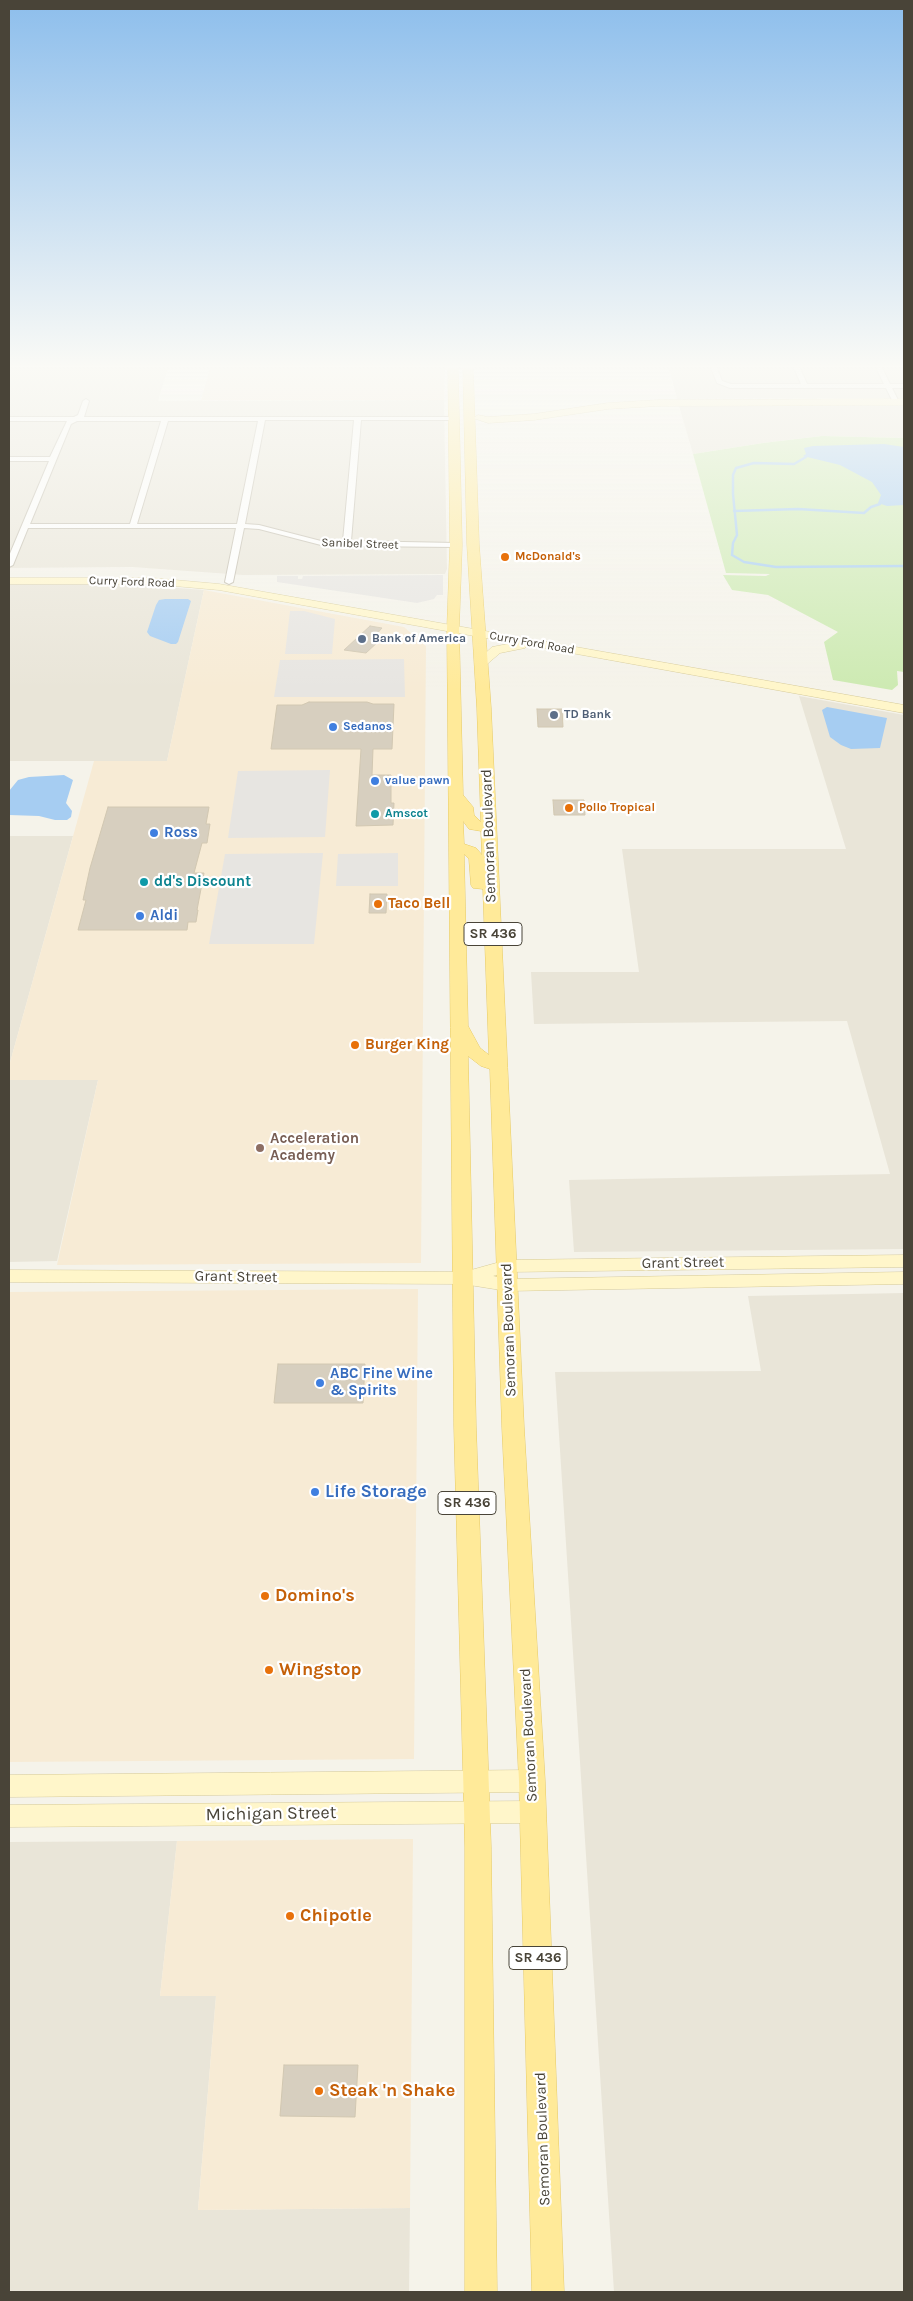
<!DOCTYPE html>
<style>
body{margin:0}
#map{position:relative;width:913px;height:2301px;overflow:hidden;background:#f5f3ea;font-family:Karla,sans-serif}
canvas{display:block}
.frame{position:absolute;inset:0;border:10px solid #494438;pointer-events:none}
</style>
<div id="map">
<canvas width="913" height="2301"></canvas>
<div class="frame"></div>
</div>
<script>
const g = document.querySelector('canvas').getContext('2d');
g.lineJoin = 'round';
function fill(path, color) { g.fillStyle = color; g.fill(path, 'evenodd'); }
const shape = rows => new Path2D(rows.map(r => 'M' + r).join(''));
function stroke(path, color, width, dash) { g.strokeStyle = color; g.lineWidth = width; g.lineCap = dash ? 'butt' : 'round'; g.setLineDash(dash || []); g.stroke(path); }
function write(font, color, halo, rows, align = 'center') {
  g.font = font + ' Karla,sans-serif'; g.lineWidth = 4.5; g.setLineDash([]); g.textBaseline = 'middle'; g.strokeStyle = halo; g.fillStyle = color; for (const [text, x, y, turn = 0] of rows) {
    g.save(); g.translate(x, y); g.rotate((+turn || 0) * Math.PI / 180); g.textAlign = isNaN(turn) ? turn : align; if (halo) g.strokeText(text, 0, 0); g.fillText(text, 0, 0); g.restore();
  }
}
const residential = shape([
 [9,368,168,368,158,401,444,400,447,569,445,574,243,575,132,567,9,568],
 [669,368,904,368,904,398,677,399],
 [679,406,904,406,904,438,822,436,763,443,693,454],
 [9,584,123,584,204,590,167,761,9,761],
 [799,696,904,715,904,1249,574,1252,569,1180,890,1174,847,1021,534,1024,531,972,639,972,622,849,846,849],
 [9,836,73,836,9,1066],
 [9,1080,98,1080,57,1261,9,1262],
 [904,1293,904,2292,614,2292,555,1372,761,1371,748,1296],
 [177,1841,160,1996,216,1996,198,2210,410,2208,409,2292,9,2292,9,1842]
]);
const commercial = shape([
 [210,368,445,368,444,400,201,400],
 [204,590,404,627,426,646,421,1263,57,1265,98,1080,9,1080,9,1066,94,761,167,761],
 [418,1289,414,1759,9,1762,9,1292],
 [413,1839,410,2208,198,2210,216,1996,160,1996,177,1841]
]);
const green = shape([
 [822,436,904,438,904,672,897,671,898,685,892,690,833,680,824,642,838,632,768,595,732,590,723,575,766,576,770,574,726,573,693,454,763,443]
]);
const parking = shape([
 [443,575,443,595,437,595,434,599,417,603,277,582,277,576,298,576,298,579,302,579,303,576],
 [290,611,304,611,335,619,332,654,285,654],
 [404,659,405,697,274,697,280,660],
 [330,770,325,837,228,838,238,771],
 [323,853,314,944,209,944,225,854],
 [398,853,398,886,336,886,338,854]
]);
const water = shape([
 [884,444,904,447,904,505,887,506,878,503,881,495,872,482,840,465,803,456,806,454,804,448,813,446],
 [165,599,188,599,191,601,178,642,176,644,171,644,150,636,147,632,156,605,159,600],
 [827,707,887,718,880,748,851,749,841,745,830,737,822,710],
 [64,775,73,780,66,803,72,811,71,817,67,820,55,820,39,816,9,815,9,791,18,780,29,777]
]);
const stream = shape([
 [806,457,794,464,754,463,736,468,733,475,733,494,737,535,733,543,732,555,744,562,776,567,904,566],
 [734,511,798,509,864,513,871,507,880,504]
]);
const building = shape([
 [370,626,382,628,372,639,380,640,366,653,344,650,370,626],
 [309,702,367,702,373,704,394,704,392,749,373,749,372,775,391,775,391,803,394,803,393,825,356,826,361,749,271,749,277,705,302,705,309,702],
 [537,709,562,709,563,727,538,727,537,709],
 [553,800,584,800,585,815,554,815,553,800],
 [108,807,209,807,206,824,210,824,207,843,202,843,194,873,204,873,197,910,198,910,196,922,188,922,187,930,78,930,86,900,83,900,90,868,108,807],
 [370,894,387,894,386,913,369,913,370,894],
 [278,1364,365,1364,363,1403,274,1403,278,1364],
 [284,2065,358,2065,355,2117,280,2116,284,2065]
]);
const street = shape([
 [711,368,717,368,722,381,731,384,801,384,794,368,800,368,807,384,884,384,876,368,882,368,890,384,904,384,904,388,892,388,899,402,896,404,893,402,886,388,730,388,717,383,711,368],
 [86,399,89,401,84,417,456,417,456,419,454,420,361,420,351,541,456,543,460,545,456,547,350,546,347,547,321,545,259,529,244,528,233,582,229,584,225,582,236,528,28,528,13,565,9,567,9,556,49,461,9,461,9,457,50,457,67,421,9,421,9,417,74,417,78,415,83,401,86,399],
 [265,420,354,420,343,541,321,541,259,525,245,524,265,420],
 [77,421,161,421,130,524,30,524,71,424,77,421],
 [168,421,258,421,237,524,137,524,168,421]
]);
const secondary = shape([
 [904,399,904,405,658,406,608,409,534,420,488,423,473,418,478,415,488,417,534,414,608,403,658,400,904,399],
 [9,578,152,578,219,584,904,705,904,713,527,645,525,648,500,653,486,665,482,666,476,662,492,647,513,643,219,590,152,584,9,584,9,578],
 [904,1255,904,1267,507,1272,493,1276,507,1279,904,1272,904,1284,507,1291,463,1284,9,1282,9,1270,464,1272,507,1260,904,1255],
 [532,1770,541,1773,544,1781,541,1789,532,1792,9,1797,9,1775,532,1770],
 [533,1801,542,1804,545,1812,542,1820,533,1823,9,1827,9,1805,533,1801]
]);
const primary = shape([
 [448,368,458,368,462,545,459,629,463,795,473,807,474,815,481,822,477,708,467,544,463,368,473,368,479,544,491,708,524,1427,545,1781,564,2292,532,2292,519,1781,502,1427,490,1069,481,1066,468,1056,476,1426,491,1847,497,2292,465,2292,465,1847,454,1426,447,629,450,545,448,368],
 [463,821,469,829,481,831,482,855,476,848,464,844,463,821],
 [464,854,469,859,471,885,473,888,483,889,489,1055,480,1048,468,1026,464,854]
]);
const markers = [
 [505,557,5,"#e8710a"],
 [362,639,5,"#5c6f8a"],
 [554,715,5,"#5c6f8a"],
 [333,727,5,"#3f7fe0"],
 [375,781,5,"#3f7fe0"],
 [569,808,5,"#e8710a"],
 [375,814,5,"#0f9aa8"],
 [154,833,5,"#3f7fe0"],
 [144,882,5,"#0f9aa8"],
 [378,904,5,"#e8710a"],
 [140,916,5,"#3f7fe0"],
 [355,1045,5,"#e8710a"],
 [260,1148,5,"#8d6e63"],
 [320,1383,5,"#3f7fe0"],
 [315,1492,5,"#3f7fe0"],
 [265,1596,5,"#e8710a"],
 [269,1670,5,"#e8710a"],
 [290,1916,5,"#e8710a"],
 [319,2091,5,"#e8710a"]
];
const farStreetnames = [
 ["Sanibel Street",360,544,2],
 ["Curry Ford Road",132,582,2],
 ["Curry Ford Road",532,643,10]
];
const farFoodnames = [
 ["McDonald's",515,557],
 ["Pollo Tropical",579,808]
];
const farServicenames = [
 ["Bank of America",372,639],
 ["TD Bank",564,715]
];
const farShopnames = [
 ["Sedanos",343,727],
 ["value pawn",385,781]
];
const farCulturenames = [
 ["Amscot",385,814]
];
const shields = [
 [493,934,58],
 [467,1503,58],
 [538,1958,58]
];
const shieldNames = [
 ["SR 436",493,934],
 ["SR 436",467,1503],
 ["SR 436",538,1958]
];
const shopNames = [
 ["Ross",164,833],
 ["Aldi",150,916],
 ["ABC Fine Wine",330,1374],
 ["& Spirits",330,1391]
];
const streetNames = [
 ["Semoran Boulevard",489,836,-92],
 ["Grant Street",683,1263,-1],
 ["Grant Street",236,1277,1],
 ["Semoran Boulevard",509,1330,-92],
 ["Semoran Boulevard",529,1735,-93],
 ["Semoran Boulevard",543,2139,-92]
];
const cultureNames = [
 ["dd's Discount",154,882]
];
const foodNames = [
 ["Taco Bell",388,904],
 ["Burger King",365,1045]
];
const educationNames = [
 ["Acceleration",270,1139],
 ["Academy",270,1156]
];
const nearShopnames = [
 ["Life Storage",325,1492]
];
const nearFoodnames = [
 ["Domino's",275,1596],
 ["Wingstop",279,1670],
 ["Chipotle",300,1916],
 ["Steak 'n Shake",329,2091]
];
const nearStreetnames = [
 ["Michigan Street",271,1814,-1]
];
fill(residential, '#e9e5d8');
fill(commercial, '#f7ebd5');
fill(green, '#cdeab2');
fill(parking, '#e7e5e1');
fill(water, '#a6cdf2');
stroke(stream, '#a6cdf2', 2.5);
fill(building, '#d7cfbf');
stroke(building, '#d2c8b2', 1);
stroke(street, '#c1bbac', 2);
stroke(secondary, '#d6ca99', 1);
stroke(primary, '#e6ca67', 1);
fill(street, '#fff');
fill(secondary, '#fff6ca');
fill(primary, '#ffea99');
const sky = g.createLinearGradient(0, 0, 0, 690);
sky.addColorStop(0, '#8dbeec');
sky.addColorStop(0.53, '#fafaf6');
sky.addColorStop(1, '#fafaf600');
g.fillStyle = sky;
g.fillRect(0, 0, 913, 690);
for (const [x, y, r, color] of markers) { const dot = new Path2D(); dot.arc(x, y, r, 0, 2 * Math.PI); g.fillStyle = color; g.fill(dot); stroke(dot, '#fff', 2); }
write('12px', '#494438', '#fff', farStreetnames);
write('bold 12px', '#c56008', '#fff', farFoodnames, 'left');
write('bold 12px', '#4e5e75', '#fff', farServicenames, 'left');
write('bold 12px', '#366cbe', '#fff', farShopnames, 'left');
write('bold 12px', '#0d838f', '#fff', farCulturenames, 'left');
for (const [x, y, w] of shields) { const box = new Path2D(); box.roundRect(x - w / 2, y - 11.5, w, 23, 4); g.fillStyle = '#fff'; g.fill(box); stroke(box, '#494438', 1); }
write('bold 14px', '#494438', null, shieldNames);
write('bold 15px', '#366cbe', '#fff', shopNames, 'left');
write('15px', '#494438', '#fff', streetNames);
write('bold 15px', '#0d838f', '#fff', cultureNames, 'left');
write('bold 15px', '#c56008', '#fff', foodNames, 'left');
write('bold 15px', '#785e54', '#fff', educationNames, 'left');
write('bold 18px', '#366cbe', '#fff', nearShopnames, 'left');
write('bold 18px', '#c56008', '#fff', nearFoodnames, 'left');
write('18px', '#494438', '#fff', nearStreetnames);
</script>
